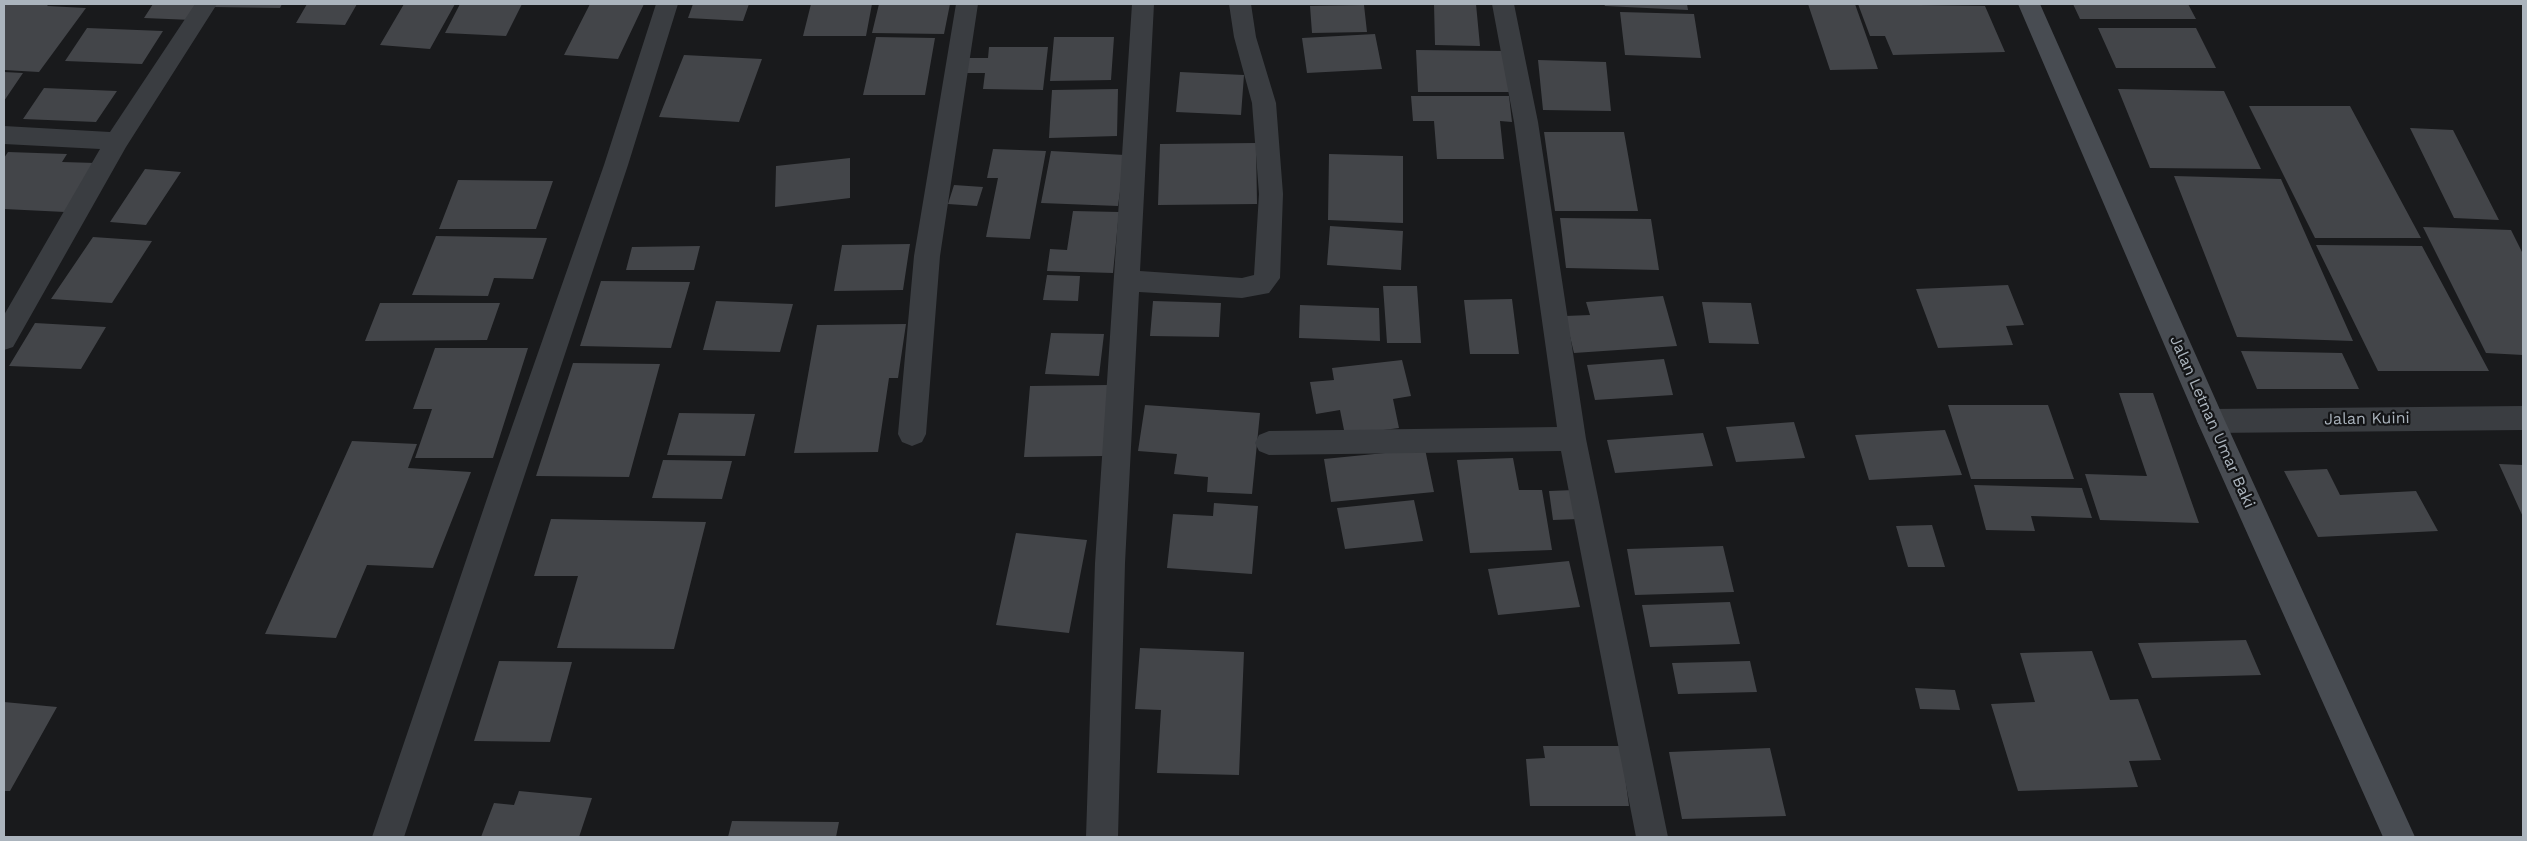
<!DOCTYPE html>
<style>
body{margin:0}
#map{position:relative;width:2527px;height:841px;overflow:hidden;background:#191a1c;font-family:"Work Sans",sans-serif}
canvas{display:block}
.frame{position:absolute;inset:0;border:5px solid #abb4bd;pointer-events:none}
</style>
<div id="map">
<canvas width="2527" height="841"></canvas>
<div class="frame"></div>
</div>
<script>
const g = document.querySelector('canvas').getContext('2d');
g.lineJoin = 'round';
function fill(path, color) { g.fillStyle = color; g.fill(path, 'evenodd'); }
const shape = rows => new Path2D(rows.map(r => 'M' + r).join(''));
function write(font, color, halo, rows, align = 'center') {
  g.font = font + ' "Work Sans",sans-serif'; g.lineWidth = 4.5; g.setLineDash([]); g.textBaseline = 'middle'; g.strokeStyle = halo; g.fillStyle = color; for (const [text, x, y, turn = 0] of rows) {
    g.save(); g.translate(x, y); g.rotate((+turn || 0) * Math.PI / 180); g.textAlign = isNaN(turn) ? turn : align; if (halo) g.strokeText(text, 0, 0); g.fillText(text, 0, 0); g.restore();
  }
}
const building = shape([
 [4,4,49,4,47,6,86,8,39,72,4,70],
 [153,4,203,4,192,20,144,18],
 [215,4,282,4,280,8,213,7],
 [307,4,357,4,345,25,296,23],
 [404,4,455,4,430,49,380,45],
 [460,4,522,4,506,36,445,33],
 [590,4,644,4,618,59,564,55],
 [693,4,749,4,743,21,688,18],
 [811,4,872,4,866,36,803,36],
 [879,4,950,4,944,34,872,33],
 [1434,4,1476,4,1480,46,1435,45],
 [1604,4,1687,4,1688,10,1605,6],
 [1808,4,1855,4,1878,69,1830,70],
 [1858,4,1985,6,2005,52,1893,55,1885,36,1870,36],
 [2073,4,2188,4,2196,19,2080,19],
 [1364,5,1367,32,1312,33,1310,6],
 [1620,12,1694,14,1701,58,1625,55],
 [87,28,163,31,142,64,65,61],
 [2098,28,2196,28,2216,68,2116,68],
 [1375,34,1382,69,1307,73,1302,38],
 [876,37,935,38,925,95,863,95],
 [1054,37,1114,37,1111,80,1050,81],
 [989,47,1048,47,1043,90,983,89,985,73,964,73,966,58,988,58],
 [1416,50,1505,51,1510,92,1418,92],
 [684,55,762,59,739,122,659,117],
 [1538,60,1606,62,1611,111,1543,110],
 [4,72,23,73,4,101],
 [1180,72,1244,75,1241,115,1176,112],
 [44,88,117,91,96,122,23,119],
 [1118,89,1117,136,1049,138,1052,90],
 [2118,89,2224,91,2261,169,2150,168],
 [1411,96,1509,96,1512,122,1500,121,1504,159,1437,159,1434,121,1413,121],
 [2249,106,2350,106,2421,238,2315,238],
 [2410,128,2453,130,2499,220,2454,218],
 [1544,132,1624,132,1638,211,1555,211],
 [1256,143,1257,204,1158,205,1160,144],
 [993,149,1046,151,1030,239,986,237,998,178,987,178],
 [1051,151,1125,155,1118,206,1041,203],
 [8,152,67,154,62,162,96,163,65,212,4,209,4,158],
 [1329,154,1403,156,1403,223,1328,220],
 [850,158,850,198,775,207,776,166],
 [145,169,181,172,146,225,110,222],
 [2174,176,2281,179,2353,341,2237,337],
 [458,180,553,181,536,229,439,229],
 [954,185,983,187,977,206,948,204],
 [1073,211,1119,212,1113,273,1047,271,1050,249,1067,250],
 [1560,218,1651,219,1659,270,1566,268],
 [1330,226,1403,231,1401,270,1327,265],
 [2423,227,2511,230,2523,254,2523,355,2486,353],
 [436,236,547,238,533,279,494,278,488,296,412,295],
 [93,237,152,241,112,303,51,299],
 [910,244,903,290,834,291,842,245],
 [2316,245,2422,246,2489,371,2378,371],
 [700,246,694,270,626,270,632,247],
 [1047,275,1080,276,1078,301,1043,300],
 [601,281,690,282,671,348,580,346],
 [2008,285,2024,325,2006,326,2013,345,1938,348,1916,289],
 [1383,286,1417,286,1421,343,1387,343],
 [1663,296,1677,346,1574,353,1565,316,1590,315,1586,302],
 [1512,299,1519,354,1470,354,1464,300],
 [716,301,793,304,780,352,703,350],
 [1153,301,1221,303,1219,337,1150,336],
 [1702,302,1751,303,1759,344,1709,343],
 [380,303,500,303,487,340,365,341],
 [1300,305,1379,308,1380,341,1299,338],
 [35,323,106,327,81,369,9,366],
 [906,324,898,378,889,378,878,452,794,453,817,325],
 [1051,333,1104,334,1099,376,1045,374],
 [435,348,528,348,493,458,415,458,432,409,413,409],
 [2241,351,2342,353,2359,389,2257,389],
 [1664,359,1673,395,1595,400,1587,365],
 [1402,360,1411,396,1393,399,1399,428,1345,435,1340,410,1316,414,1310,382,1334,380,1332,368],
 [573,363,660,364,629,477,536,476],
 [1108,385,1104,456,1024,457,1030,386],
 [2119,393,2153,393,2199,523,2100,520,2085,474,2147,476],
 [1145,405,1260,413,1252,494,1207,492,1208,477,1174,474,1177,454,1138,451],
 [1948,405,2048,405,2074,479,1971,479],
 [679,413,755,414,745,456,667,455],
 [1794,422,1805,458,1736,462,1726,427],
 [1945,430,1962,475,1869,480,1855,435],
 [1703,433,1713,466,1615,473,1607,440],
 [352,441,417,444,408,468,471,472,433,568,367,565,336,638,265,634],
 [1425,449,1434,492,1331,502,1324,459],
 [1513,458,1519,490,1542,490,1552,550,1470,553,1457,460],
 [663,460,732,461,722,499,652,498],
 [2499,464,2523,465,2523,517],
 [2327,469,2340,495,2416,491,2438,531,2318,537,2284,471],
 [1974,485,2082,488,2092,518,2031,516,2035,531,1986,530],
 [1574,490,1579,519,1553,520,1549,491],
 [1414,500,1423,541,1345,549,1337,508],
 [1214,503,1258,506,1252,574,1167,568,1173,514,1213,516],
 [551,519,706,522,674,649,557,648,578,576,534,576],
 [1932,525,1945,567,1908,567,1896,526],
 [1016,533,1087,540,1069,633,996,625],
 [1723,546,1734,592,1635,595,1627,549],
 [1569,561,1580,607,1498,615,1488,569],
 [1730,602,1740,644,1650,647,1642,605],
 [2246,640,2261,675,2152,678,2138,643],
 [1140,648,1244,652,1239,775,1157,773,1161,710,1135,709],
 [2092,651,2110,700,2138,699,2161,760,2129,761,2138,787,2018,791,1991,704,2035,702,2020,653],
 [499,661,572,662,550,742,474,741],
 [1750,661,1757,692,1678,694,1672,663],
 [1915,688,1955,690,1960,710,1920,709],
 [4,702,57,707,10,791,4,791],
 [1543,746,1621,746,1629,806,1530,806,1526,759,1545,758],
 [1770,748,1786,816,1682,819,1669,752],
 [519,791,592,798,579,837,481,837,494,803,514,805],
 [732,821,839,822,836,837,728,837]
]);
const street = shape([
 [195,4,217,4,126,147,13,347,4,350,4,315,100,149,4,144,4,126,110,132,195,4],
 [656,4,678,4,628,165,404,837,372,837,494,478,604,165,656,4],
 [956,4,978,4,940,256,926,434,922,442,912,446,902,442,898,434,914,256,956,4],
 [1132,4,1154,4,1140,271,1242,278,1254,275,1259,194,1252,103,1234,37,1229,4,1251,4,1256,37,1276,103,1283,194,1280,278,1269,293,1242,298,1139,292,1125,563,1118,837,1086,837,1095,563,1132,4],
 [1492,4,1514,4,1538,122,1586,439,1668,837,1636,837,1561,451,1269,455,1259,451,1255,443,1259,435,1269,431,1557,427,1514,122,1492,4],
 [2523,406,2523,430,2211,433,2201,429,2197,421,2201,413,2211,409,2523,406]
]);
const secondary = shape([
 [2018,4,2040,4,2225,421,2415,837,2383,837,2197,421,2018,4]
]);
const streetNames = [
 ["Jalan Kuini",2367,419,-1],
 ["Jalan Letnan Umar Baki",2212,422,66]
];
fill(building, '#434549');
fill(street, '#3a3d41');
fill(secondary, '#484c52');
write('16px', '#abb4bd', '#141517', streetNames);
</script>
